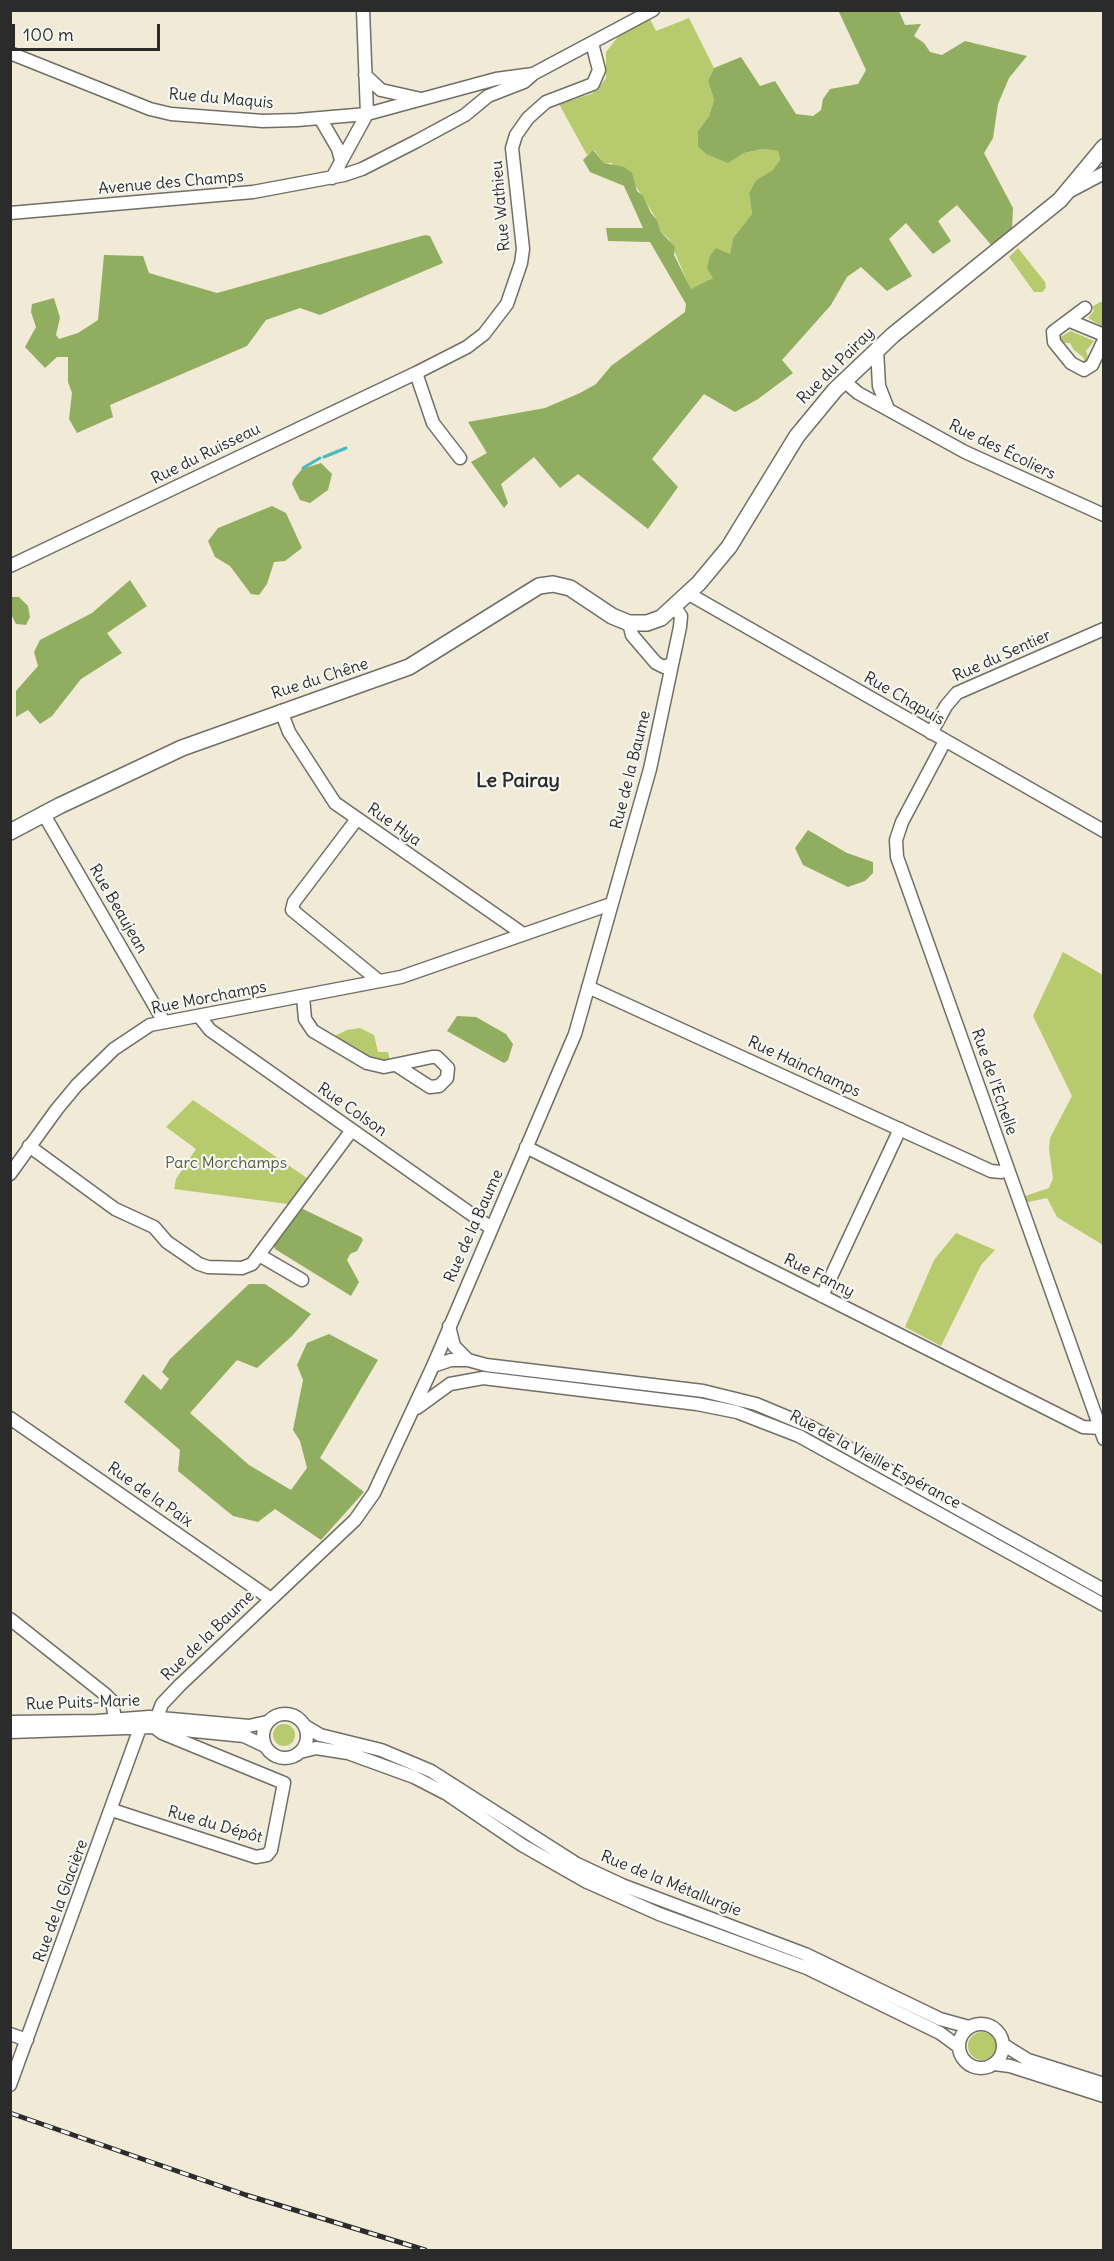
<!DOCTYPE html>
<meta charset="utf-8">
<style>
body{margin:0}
#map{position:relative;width:1114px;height:2261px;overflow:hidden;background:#f1ead6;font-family:Delius,sans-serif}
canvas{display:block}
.frame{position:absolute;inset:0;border:12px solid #2b2b2b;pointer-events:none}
.scale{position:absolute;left:12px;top:24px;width:148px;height:27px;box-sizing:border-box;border:3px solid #2b2b2b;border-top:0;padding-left:8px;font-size:18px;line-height:21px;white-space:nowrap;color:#2b2b2b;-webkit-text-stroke:4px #f6f6f2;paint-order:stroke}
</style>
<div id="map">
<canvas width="1114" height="2261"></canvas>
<div class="frame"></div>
<div class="scale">100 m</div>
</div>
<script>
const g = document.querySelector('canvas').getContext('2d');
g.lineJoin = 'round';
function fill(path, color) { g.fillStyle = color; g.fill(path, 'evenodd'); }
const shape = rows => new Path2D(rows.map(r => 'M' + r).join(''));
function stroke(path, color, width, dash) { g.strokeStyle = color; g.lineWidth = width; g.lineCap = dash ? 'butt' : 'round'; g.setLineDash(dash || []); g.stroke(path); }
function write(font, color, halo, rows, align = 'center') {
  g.font = font + ' Delius,sans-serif'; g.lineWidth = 4.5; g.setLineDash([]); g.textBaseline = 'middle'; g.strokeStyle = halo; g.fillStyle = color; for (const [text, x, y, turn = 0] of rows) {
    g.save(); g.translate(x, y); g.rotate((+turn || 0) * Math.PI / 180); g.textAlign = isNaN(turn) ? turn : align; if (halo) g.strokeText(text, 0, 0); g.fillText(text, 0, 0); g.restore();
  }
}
const green = shape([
 [689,18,714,68,708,81,714,100,709,116,698,131,744,153,763,149,778,151,780,161,774,170,756,180,749,193,752,214,733,238,730,255,713,278,691,290,669,239,661,232,657,220,632,180,611,163,604,163,594,150,587,155,559,104,591,94,599,88,606,78,606,52,621,33,650,19,656,31],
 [1018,248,1045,282,1046,288,1042,292,1034,292,1009,257],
 [1100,302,1103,302,1103,327,1088,318,1094,311,1092,307],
 [1071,331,1094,341,1086,351,1089,360,1087,366,1079,362,1084,361,1084,358,1074,350,1070,343,1058,343,1057,339],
 [1063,952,1103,975,1103,1245,1057,1217,1047,1198,1024,1203,1022,1197,1049,1188,1053,1178,1049,1149,1050,1138,1072,1096,1033,1016],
 [360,1028,374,1035,378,1052,388,1052,390,1061,373,1061,333,1037,347,1030],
 [193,1100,307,1178,288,1204,174,1189,176,1179,196,1149,166,1127],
 [956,1233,995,1250,981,1265,941,1346,905,1327,934,1260],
 '273 1735a11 11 0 1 1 22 0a11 11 0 1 1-22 0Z',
 '968 2046a14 14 0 1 1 28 0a14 14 0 1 1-28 0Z'
]);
const forest = shape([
 [838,10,899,11,905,25,921,24,914,36,924,43,930,52,942,55,965,41,1027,56,1009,78,998,104,993,138,984,153,1013,208,1012,229,992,246,957,205,938,221,951,241,933,254,906,223,889,239,912,276,887,291,861,267,847,277,831,305,782,360,793,373,758,399,735,412,704,394,652,459,678,487,648,529,578,474,560,488,534,457,501,484,508,503,504,508,471,462,487,453,468,422,545,408,580,393,596,384,611,366,685,312,686,304,650,242,608,241,606,228,643,228,624,186,590,172,583,160,593,150,604,163,624,167,632,173,637,191,643,196,651,213,657,220,661,232,675,247,674,255,691,289,713,278,707,268,710,256,716,248,730,254,733,238,752,214,749,193,756,180,773,170,780,160,778,151,763,149,744,153,728,163,706,154,698,146,698,131,709,116,714,100,708,81,714,68,741,57,760,86,775,81,796,114,813,116,821,110,823,99,830,89,858,84,866,70],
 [425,235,430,236,443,263,320,315,300,308,266,320,247,346,110,405,113,417,77,433,69,419,72,393,68,382,68,357,57,357,45,368,25,347,36,327,31,312,32,304,54,298,60,318,56,335,59,339,78,333,98,320,104,255,143,256,149,273,217,293],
 [321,463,332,474,328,490,310,503,300,500,292,484,294,479,302,469],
 [272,506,286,513,302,548,285,561,274,562,267,584,259,595,251,594,230,566,215,557,208,541,218,528],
 [130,580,147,606,107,633,122,653,81,679,52,716,40,724,28,710,16,717,16,691,38,666,34,652,40,640,92,613],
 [11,597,19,597,28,606,30,617,26,625,16,624,11,614],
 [808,830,847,853,873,862,873,873,865,881,848,887,803,865,795,848],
 [457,1016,476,1017,506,1034,513,1044,508,1060,504,1063,447,1031],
 [301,1208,361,1237,363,1240,357,1251,350,1254,347,1260,359,1282,351,1296,275,1249,274,1245],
 [249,1284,265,1284,311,1314,292,1336,257,1368,237,1360,190,1413,249,1465,291,1490,307,1468,300,1441,293,1430,303,1380,297,1365,307,1343,329,1334,378,1360,320,1458,364,1492,321,1540,275,1509,258,1522,233,1516,178,1471,180,1450,124,1402,143,1374,161,1390,169,1379,162,1372,170,1359]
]);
const stream = shape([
 [324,457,346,448],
 [303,468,320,458]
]);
const minor = shape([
 [363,10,367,114],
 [10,53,150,109,171,114,263,121,297,120,367,114,496,79,533,74,653,10],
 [365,75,381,90,421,99],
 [320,118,338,149,341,160],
 [332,178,367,114],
 [1070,191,1104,173],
 [10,213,253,192,344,175,362,169,417,141,465,115,488,96,524,82,532,75],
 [1085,308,1053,332,1054,342,1071,363,1084,370,1092,365,1104,340],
 [1070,321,1104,335],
 [877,349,879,386,888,409],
 [416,373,433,423,460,458],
 [844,381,858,393,965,452,1104,515],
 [10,566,416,373,467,347,484,334,507,304,521,263,523,249,512,148,516,135,528,118,546,102,593,84,599,70,592,43],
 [689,594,1104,831],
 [629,623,632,635,656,663,664,667,671,664],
 [281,711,289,732,335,803,523,934],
 [931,733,946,706,957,693,1104,629],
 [945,741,902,822,896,840,897,857,1104,1439],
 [43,813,164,1022],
 [357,819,294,902,292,910,379,981],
 [588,987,991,1171,1001,1172,1008,1170],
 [303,997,305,1019,313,1031,367,1063,384,1067,432,1057,437,1057,448,1068,447,1078,439,1086,430,1087,396,1065],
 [199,1016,210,1030,491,1228],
 [29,1146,115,1209,154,1227,167,1242,199,1264,208,1267,242,1268,252,1264,352,1130],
 [526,1147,1083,1427,1100,1428],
 [10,1174,57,1109,77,1085,114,1049,150,1025,401,977,611,904],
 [259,1255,302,1280],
 [822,1296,900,1129],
 [449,1326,454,1346,468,1360],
 [433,1366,451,1360,468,1360,486,1365,703,1391,756,1404,811,1427,1104,1590],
 [417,1408,450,1384,483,1378,697,1404,737,1412,799,1436,1104,1605],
 [10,1418,271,1599],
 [10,1619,106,1695,112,1701,115,1719],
 '263 1736a22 22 0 1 1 44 0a22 22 0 1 1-44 0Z',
 [157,1717,162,1704,180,1685,355,1520,374,1493,433,1366,575,1034,650,769,680,627,681,616,674,606],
 [10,1722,97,1721,149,1717,249,1726,267,1722],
 [305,1726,320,1735,381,1750,431,1771,577,1864,622,1885,805,1954,940,2019,969,2027],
 [10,1732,154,1727,244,1736,265,1746],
 [300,1752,316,1748,348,1753,414,1777,447,1794,522,1845,587,1882,659,1914,807,1968,940,2033,959,2047],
 [112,1810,256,1857,267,1855,271,1850,284,1783,162,1733,154,1727],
 '959 2046a22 22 0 1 1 44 0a22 22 0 1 1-44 0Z',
 [10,2034,27,2040],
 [1004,2045,1028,2060,1104,2084],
 [994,2064,1010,2066,1104,2096],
 [10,2085,140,1728]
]);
const major = shape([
 [10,832,59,806,182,748,409,667,539,586,553,584,570,588,612,616,629,623,647,623,661,618,699,583,729,547,797,436,835,390,893,335,1060,200,1104,147]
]);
const rail = shape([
 [10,2113,246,2195,425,2250]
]);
const streetNames = [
 ["Rue du Maquis",221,99,5],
 ["Avenue des Champs",171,183,-5],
 ["Rue Wathieu",501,206,-95],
 ["Rue du Pairay",836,366,-45],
 ["Rue des Écoliers",1002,450,26],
 ["Rue du Ruisseau",206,454,-26],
 ["Rue du Sentier",1002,656,-24],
 ["Rue du Chêne",320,679,-18],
 ["Rue Chapuis",904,699,30],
 ["Rue de la Baume",631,770,-76],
 ["Rue Hya",394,825,35],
 ["Rue Beaujean",118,909,60],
 ["Rue Morchamps",209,998,-11],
 ["Rue Hainchamps",804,1067,25],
 ["Rue de l'Echelle",994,1082,71],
 ["Rue Colson",352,1110,35],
 ["Rue de la Baume",474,1226,-66],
 ["Rue Fanny",819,1276,27],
 ["Rue de la Vieille Espérance",875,1460,28],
 ["Rue de la Paix",150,1495,35],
 ["Rue de la Baume",208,1636,-44],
 ["Rue Puits-Marie",83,1703,-2],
 ["Rue du Dépôt",215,1825,16],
 ["Rue de la Métallurgie",671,1884,22],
 ["Rue de la Glacière",61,1901,-70]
];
const parkNames = [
 ["Parc Morchamps",226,1163]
];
const quarterNames = [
 ["Le Pairay",518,781]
];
fill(green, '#b7ca6d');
fill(forest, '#91ae60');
stroke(stream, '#49b8c1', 3);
stroke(minor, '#706e67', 15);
stroke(major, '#706e67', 18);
stroke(minor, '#fff', 12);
stroke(major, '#fff', 15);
stroke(rail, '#2b2b2b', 5);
stroke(rail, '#f6f6f2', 3, [9]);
write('16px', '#2b2b2b', '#f6f6f2', streetNames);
write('16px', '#555b3f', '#f6f6f2', parkNames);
write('bold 20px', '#2b2b2b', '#f6f6f2', quarterNames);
</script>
